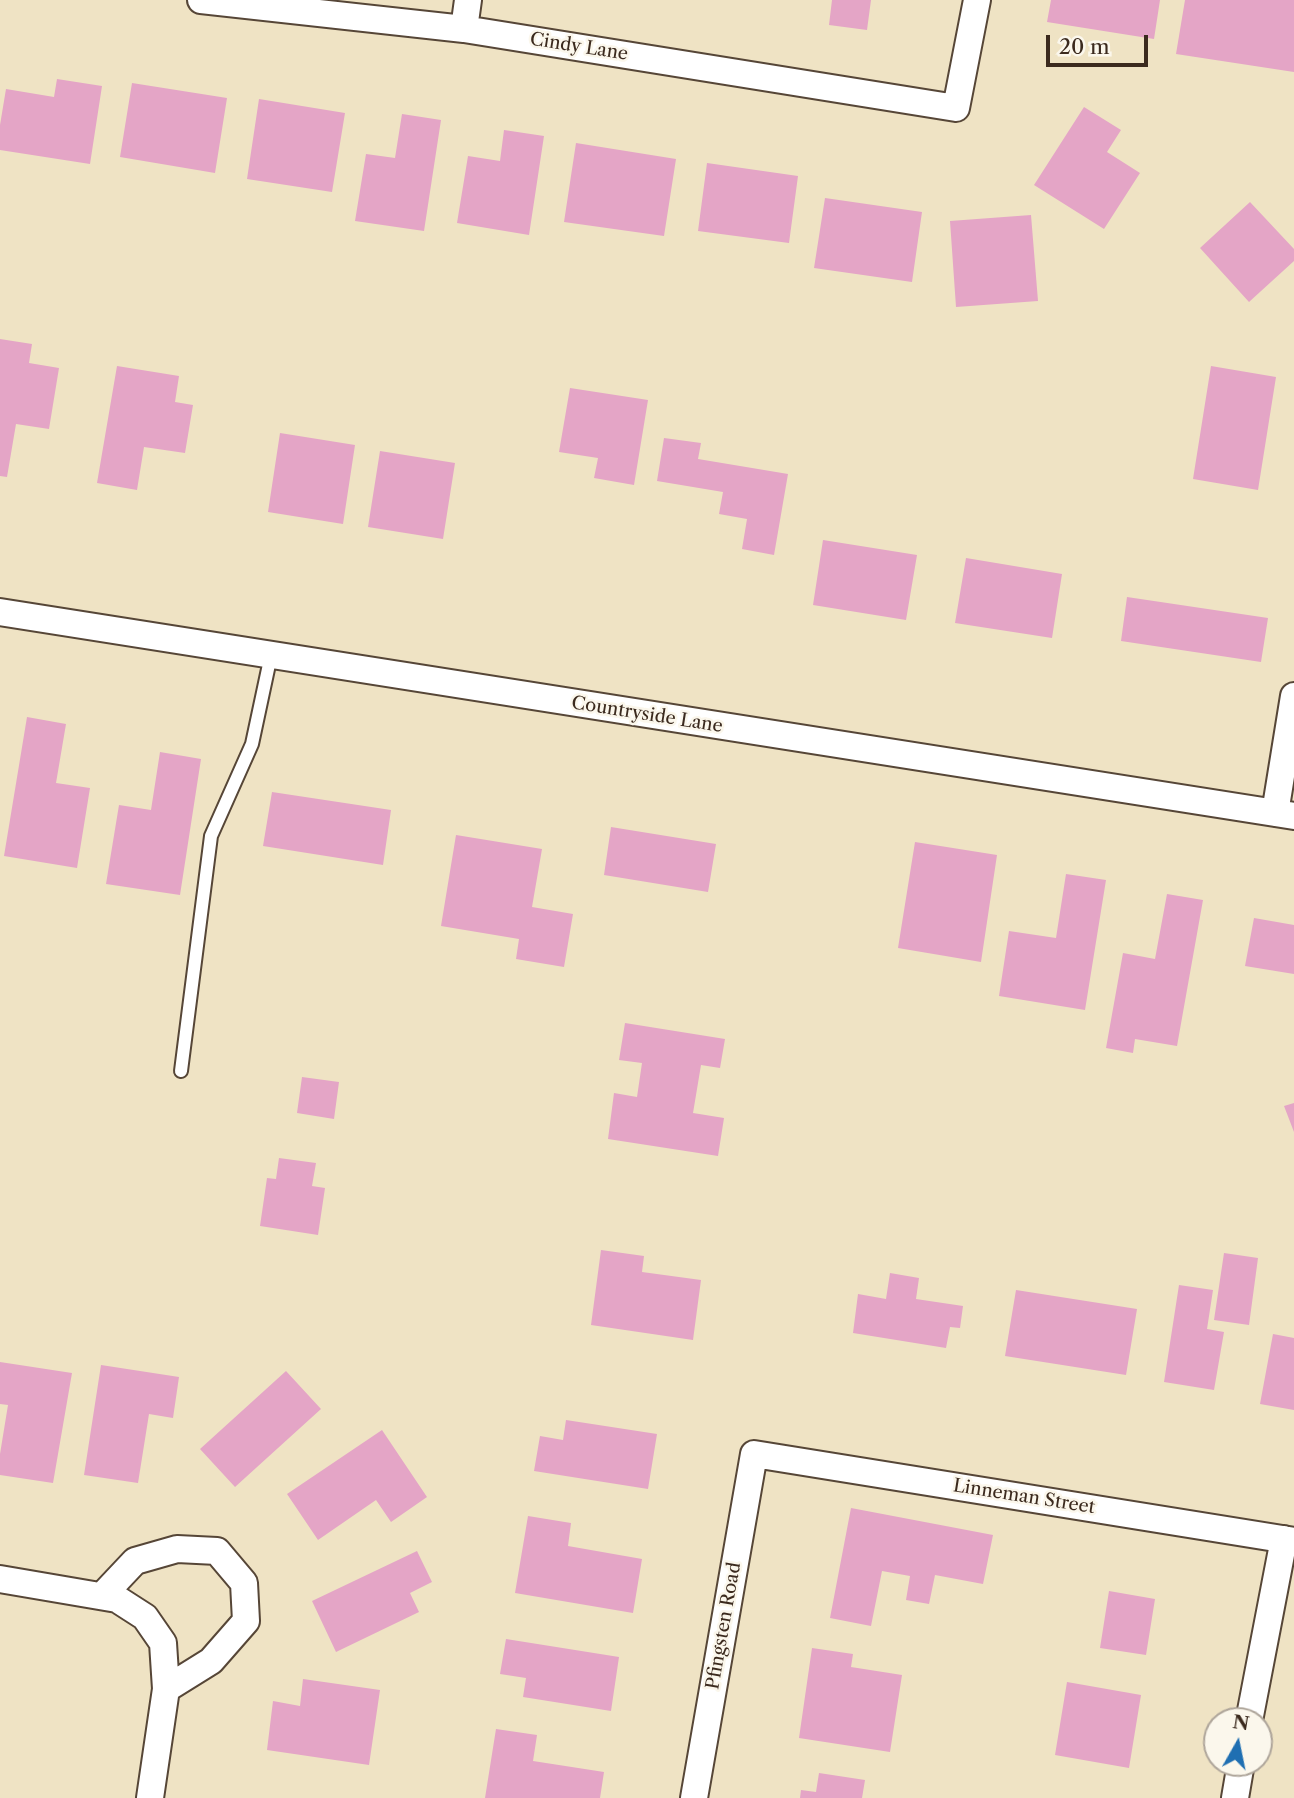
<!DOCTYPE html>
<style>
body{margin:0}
#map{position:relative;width:1294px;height:1798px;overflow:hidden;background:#efe3c4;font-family:"Libre Caslon Text",serif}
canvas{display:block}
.north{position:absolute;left:1203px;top:1707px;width:70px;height:70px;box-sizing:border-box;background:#fbf7ec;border:2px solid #aea59a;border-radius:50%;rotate:9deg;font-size:19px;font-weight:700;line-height:28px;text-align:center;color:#3b2a1e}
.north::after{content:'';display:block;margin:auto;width:24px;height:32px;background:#1f6fb2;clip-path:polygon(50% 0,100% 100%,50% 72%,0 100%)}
.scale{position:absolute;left:1046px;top:35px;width:102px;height:32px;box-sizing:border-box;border:4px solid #3b2a1e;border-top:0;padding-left:9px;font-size:21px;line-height:24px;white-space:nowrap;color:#3b2a1e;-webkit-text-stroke:5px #fbf7ec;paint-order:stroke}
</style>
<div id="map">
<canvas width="1294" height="1798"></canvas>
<div class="north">N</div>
<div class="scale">20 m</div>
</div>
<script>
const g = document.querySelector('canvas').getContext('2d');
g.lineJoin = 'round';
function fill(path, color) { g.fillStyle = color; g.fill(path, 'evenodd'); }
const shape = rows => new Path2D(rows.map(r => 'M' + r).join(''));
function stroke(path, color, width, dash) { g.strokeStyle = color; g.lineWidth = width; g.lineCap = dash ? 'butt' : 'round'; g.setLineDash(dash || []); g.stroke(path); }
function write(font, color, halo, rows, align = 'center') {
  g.font = font + ' "Libre Caslon Text",serif'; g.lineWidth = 5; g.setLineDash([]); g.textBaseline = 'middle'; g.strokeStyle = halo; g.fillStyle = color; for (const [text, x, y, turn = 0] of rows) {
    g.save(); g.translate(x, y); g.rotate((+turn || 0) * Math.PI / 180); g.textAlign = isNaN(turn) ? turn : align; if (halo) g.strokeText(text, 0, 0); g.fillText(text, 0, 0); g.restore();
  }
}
const building = shape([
 [832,0,871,0,867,30,829,25],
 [1051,0,1160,0,1154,39,1047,22],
 [1185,0,1294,0,1294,72,1176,54],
 [57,79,102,86,90,164,0,150,0,125,6,89,54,97],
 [132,83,227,98,215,173,120,157],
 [259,99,345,113,332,192,247,179],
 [1084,107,1121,130,1107,152,1140,173,1104,229,1034,185],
 [402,114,441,120,424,231,355,221,366,154,395,158],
 [504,130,544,136,529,235,457,223,468,156,500,161],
 [576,143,676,159,664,236,564,222],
 [707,163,798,176,789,243,698,231],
 [825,198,922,212,912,282,814,268],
 [1250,202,1294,249,1294,261,1249,302,1200,248],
 [1031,215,1038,301,956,307,950,221],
 [0,339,32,344,29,363,59,368,49,429,16,424,7,477,0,476],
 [117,366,179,376,175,402,193,405,185,453,144,447,137,490,97,483],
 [1211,366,1276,377,1258,490,1193,479],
 [570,388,648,400,634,485,594,478,598,458,559,452],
 [280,433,355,445,343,524,268,512],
 [664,438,701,443,698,459,788,474,774,555,742,549,747,519,719,514,723,492,657,481],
 [380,451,455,463,443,539,368,527],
 [823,540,917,555,906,620,813,605],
 [966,558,1062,574,1052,638,955,623],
 [1127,597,1268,618,1261,662,1121,641],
 [27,717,66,724,56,783,90,788,77,868,4,856],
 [160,752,201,759,180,895,106,884,119,805,151,810],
 [272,792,391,810,383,865,263,846],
 [611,827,716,844,708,892,604,875],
 [456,835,542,849,532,907,573,914,564,967,516,959,519,939,441,926],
 [915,842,997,855,981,962,898,948],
 [1066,874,1106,880,1085,1010,999,996,1009,931,1056,938],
 [1167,894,1203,900,1177,1046,1135,1039,1133,1053,1106,1048,1123,953,1155,959],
 [1254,918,1294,925,1294,974,1245,966],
 [625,1023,725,1039,720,1068,701,1065,693,1113,724,1118,718,1156,608,1139,614,1093,637,1097,642,1063,619,1060],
 [302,1077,339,1082,334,1119,297,1113],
 [1294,1103,1294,1132,1284,1106],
 [279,1158,316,1163,312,1186,325,1188,318,1235,260,1226,267,1178,276,1179],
 [601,1250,644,1256,642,1272,701,1280,693,1340,591,1325],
 [1224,1253,1258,1258,1249,1325,1214,1320],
 [890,1273,919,1278,916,1299,963,1306,960,1328,950,1327,946,1348,853,1333,858,1294,886,1299],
 [1179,1285,1213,1290,1207,1329,1224,1332,1214,1390,1164,1382],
 [1016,1290,1137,1309,1126,1375,1005,1356],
 [1273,1334,1294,1338,1294,1410,1260,1404],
 [0,1362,72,1373,53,1483,0,1475,0,1454,8,1405,0,1404],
 [101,1365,179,1377,173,1418,149,1414,138,1483,84,1475],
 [286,1371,321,1409,235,1487,200,1449],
 [566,1420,657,1434,648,1489,534,1471,540,1436,563,1440],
 [382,1430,427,1497,391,1522,376,1500,318,1540,287,1494],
 [851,1508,993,1535,983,1584,935,1575,929,1604,906,1600,910,1576,882,1571,871,1626,830,1618],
 [528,1516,571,1523,568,1546,642,1559,633,1613,515,1593],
 [417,1551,432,1582,410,1593,419,1612,336,1652,312,1601],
 [1109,1591,1155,1599,1146,1655,1100,1648],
 [506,1639,619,1657,611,1711,523,1697,526,1678,500,1674],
 [812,1648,853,1654,851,1667,902,1675,890,1752,799,1738],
 [303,1679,380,1690,369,1765,267,1750,273,1701,300,1706],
 [1067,1682,1141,1695,1129,1768,1055,1755],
 [496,1729,537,1735,533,1761,604,1772,600,1798,485,1798],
 [819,1773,865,1780,862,1798,800,1798,801,1790,816,1792]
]);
const lane = shape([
 [181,1071,211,836,252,744,271,655]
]);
const street = shape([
 [201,0,464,29,956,108,977,0],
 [464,29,468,0],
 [0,612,1294,816],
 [1275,813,1294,696],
 [0,1579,117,1599,145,1617,163,1643,166,1689,150,1798],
 [102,1596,135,1561,177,1549,217,1551,244,1583,246,1621,211,1661,166,1689],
 [1249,1721,1284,1539],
 [694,1798,754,1454,1294,1541],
 [1235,1798,1241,1763]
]);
const streetNames = [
 ["Cindy Lane",579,47,9],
 ["Countryside Lane",647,715,9],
 ["Linneman Street",1024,1497,9],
 ["Pfingsten Road",724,1626,-80]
];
fill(building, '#e4a5c6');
stroke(lane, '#564637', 16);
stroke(street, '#564637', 30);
stroke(lane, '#fff', 12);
stroke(street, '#fff', 26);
write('18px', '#3b2a1e', '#fbf7ec', streetNames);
</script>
